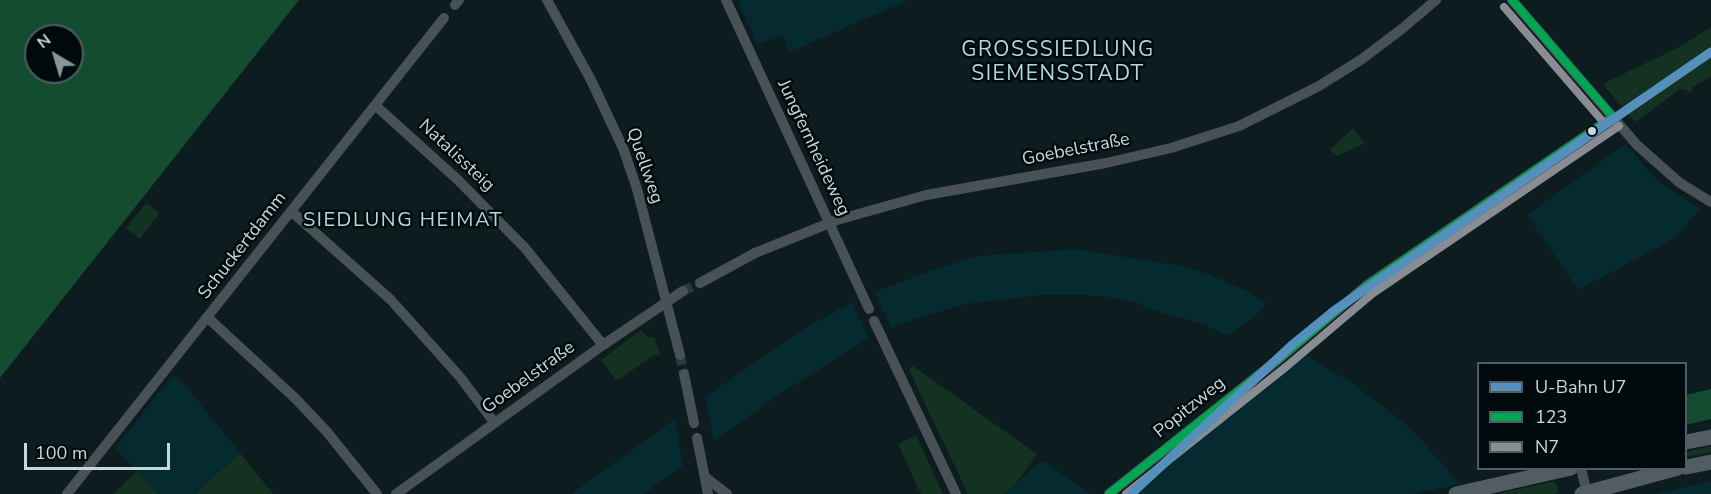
<!DOCTYPE html>
<meta charset="utf-8">
<style>
body{margin:0}
#map{position:relative;width:1711px;height:494px;overflow:hidden;background:#0d1c1f;font-family:"Nunito Sans",sans-serif}
canvas{display:block}
.legend{position:absolute;left:1477px;top:362px;width:210px;height:108px;box-sizing:border-box;background:#000a0d;border:2px solid #4f5d60;margin:0;padding:8px 10px;list-style:none;font-size:18px;color:#c5d9dd}
.legend li{display:flex;align-items:center;gap:12px;height:30px}
.legend b{width:30px;border:2px solid #4f5d60}
.north{position:absolute;left:24px;top:24px;width:60px;height:60px;box-sizing:border-box;background:#000a0d;border:2px solid #4f5d60;border-radius:50%;rotate:322deg;font-size:16px;font-weight:700;line-height:24px;text-align:center;color:#c5d9dd}
.north::after{content:'';display:block;margin:auto;width:21px;height:27px;background:#85979a;clip-path:polygon(50% 0,100% 100%,50% 72%,0 100%)}
.scale{position:absolute;left:24px;top:443px;width:146px;height:27px;box-sizing:border-box;border:3px solid #c5d9dd;border-top:0;padding-left:8px;font-size:18px;line-height:21px;white-space:nowrap;color:#c5d9dd;-webkit-text-stroke:4px #000a0d;paint-order:stroke}
</style>
<div id="map">
<canvas width="1711" height="494"></canvas>
<ul class="legend">
<li><b style="height:8px;background:#5590bc"></b>U-Bahn U7</li>
<li><b style="height:8px;background:#00a651"></b>123</li>
<li><b style="height:8px;background:#8a8c93"></b>N7</li>
</ul>
<div class="north">N</div>
<div class="scale">100 m</div>
</div>
<script>
const g = document.querySelector('canvas').getContext('2d');
g.lineJoin = 'round';
function fill(path, color) { g.fillStyle = color; g.fill(path, 'evenodd'); }
const shape = rows => new Path2D(rows.map(r => 'M' + r).join(''));
function stroke(path, color, width, dash) { g.strokeStyle = color; g.lineWidth = width; g.lineCap = dash ? 'butt' : 'round'; g.setLineDash(dash || []); g.stroke(path); }
function write(font, color, halo, rows, align = 'center') {
  g.font = font + ' "Nunito Sans",sans-serif'; g.lineWidth = 5; g.setLineDash([]); g.textBaseline = 'middle'; g.strokeStyle = halo; g.fillStyle = color; for (const [text, x, y, turn = 0] of rows) {
    g.save(); g.translate(x, y); g.rotate((+turn || 0) * Math.PI / 180); g.textAlign = isNaN(turn) ? turn : align; if (halo) g.strokeText(text, 0, 0); g.fillText(text, 0, 0); g.restore();
  }
}
const built = shape([
 [737,0,909,0,790,52,782,35,758,45],
 [1625,144,1657,180,1701,209,1672,240,1578,290,1527,215],
 [1076,249,1182,266,1211,275,1251,293,1266,302,1259,313,1233,333,1232,332,1228,336,1201,324,1142,307,1143,304,1109,297,1084,295,1041,295,966,304,924,316,891,328,874,292,927,272,978,256],
 [852,302,869,338,780,394,714,442,705,397,800,331],
 [1299,351,1352,383,1410,427,1460,484,1412,494,1120,494],
 [173,375,185,385,240,453,195,494,158,494,115,448],
 [675,419,683,466,643,494,571,494],
 [1043,460,1090,494,1003,494],
 [1711,481,1711,494,1655,494]
]);
const green = shape([
 [1711,27,1711,76,1692,88,1692,92,1680,89,1635,122,1603,84,1681,46],
 [1353,128,1365,143,1337,156,1330,150],
 [146,203,160,213,140,239,126,228],
 [641,330,648,337,654,337,660,355,652,356,617,381,601,360],
 [913,366,1037,454,1017,482,1003,494,968,494,910,372,909,368],
 [916,435,943,494,921,494,898,444],
 [1711,446,1711,452,1686,457,1686,452],
 [240,453,273,494,195,494],
 [137,471,158,494,113,494],
 [1555,481,1559,492,1553,494,1496,494]
]);
const forest = shape([
 [2,0,299,0,0,378,0,1],
 [36,36,72,36,72,72,36,72],
 [1711,389,1711,419,1686,425,1686,395]
]);
const minorTunnel = shape([
 [683,291,700,283],
 [680,355,684,374]
]);
const minor = shape([
 [547,0,591,80,623,148,637,189,680,355],
 [726,0,869,309],
 [1512,0,1637,145,1680,183,1711,202],
 [455,5,459,0],
 [375,105,458,180,525,248,603,345],
 [291,211,391,300,460,377,494,422],
 [700,283,755,253,837,220,926,195,1106,163,1171,148,1239,126,1319,86,1362,59,1403,28,1436,0],
 [207,317,296,399,327,432,377,494],
 [874,321,956,494],
 [684,374,694,423],
 [697,438,708,494],
 [1581,468,1587,494],
 [705,477,727,494],
 [67,494,444,18],
 [396,494,603,345,683,291],
 [1109,494,1280,358,1366,286,1613,117]
]);
const secondary = shape([
 [1686,442,1711,437],
 [1686,467,1711,462],
 [1456,494,1571,468],
 [1582,494,1678,468]
]);
const bus1 = shape([
 [1512,0,1613,117],
 [1109,494,1280,358,1366,286,1613,117]
]);
const bus2 = shape([
 [1504,7,1605,124],
 [1126,494,1287,366,1372,294,1619,126]
]);
const metro1 = shape([
 [1131,494,1292,345,1335,310,1711,52]
]);
const markers = [
 [1592,131,5,"#c5d9dd"]
];
const streetNames = [
 ["Jungfernheideweg",813,148,65],
 ["Goebelstraße",1076,150,-11],
 ["Natalissteig",456,156,43],
 ["Quellweg",644,166,71],
 ["Schuckertdamm",243,246,-52],
 ["Goebelstraße",529,378,-36],
 ["Popitzweg",1190,408,-39]
];
const neighbourhoodNames = [
 ["SIEDLUNG HEIMAT",403,221]
];
const quarterNames = [
 ["GROSSSIEDLUNG",1058,51],
 ["SIEMENSSTADT",1058,75]
];
fill(built, '#052a2f');
fill(green, '#143222');
fill(forest, '#144c2f');
stroke(minorTunnel, '#29383c', 10, [10, 5]);
stroke(minor, '#485256', 10);
stroke(secondary, '#525d63', 15);
stroke(bus1, '#00a651', 8);
stroke(bus2, '#8a8c93', 8);
stroke(metro1, '#5590bc', 9);
for (const [x, y, r, color] of markers) { const dot = new Path2D(); dot.arc(x, y, r, 0, 2 * Math.PI); g.fillStyle = color; g.fill(dot); stroke(dot, '#000a0d', 2); }
write('18px', '#c5d9dd', '#000a0d', streetNames);
g.letterSpacing = '1.5px';
write('20px', '#b0d9e1', '#000a0d', neighbourhoodNames);
g.letterSpacing = '0px';
g.letterSpacing = '1.5px';
write('21px', '#b0d9e1', '#000a0d', quarterNames);
g.letterSpacing = '0px';
</script>
